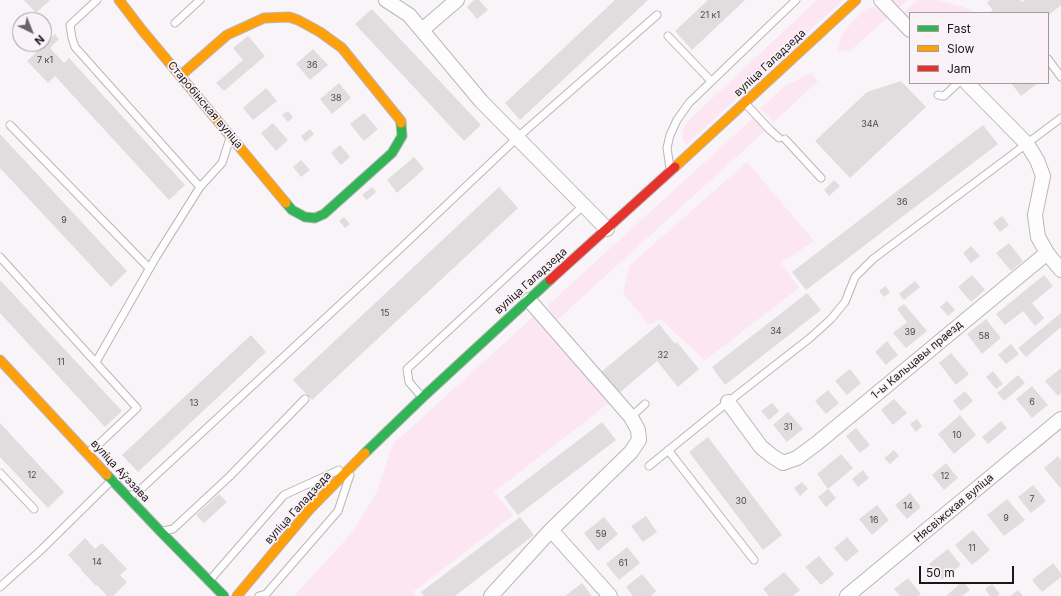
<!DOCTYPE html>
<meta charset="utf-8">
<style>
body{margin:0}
#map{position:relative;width:1061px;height:596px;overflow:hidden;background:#f9f4f7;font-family:Inter,sans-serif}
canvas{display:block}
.legend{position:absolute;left:909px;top:12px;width:140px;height:72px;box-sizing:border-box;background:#fbf2f7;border:1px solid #a19a9e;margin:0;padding:5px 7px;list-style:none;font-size:12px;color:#1a1719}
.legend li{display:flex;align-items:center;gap:8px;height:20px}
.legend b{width:20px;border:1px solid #a19a9e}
.north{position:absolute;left:12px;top:12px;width:40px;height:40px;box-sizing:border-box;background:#fbf2f7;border:1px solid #a19a9e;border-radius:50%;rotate:137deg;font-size:11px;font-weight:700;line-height:16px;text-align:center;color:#1a1719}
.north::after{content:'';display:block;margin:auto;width:14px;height:18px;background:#686467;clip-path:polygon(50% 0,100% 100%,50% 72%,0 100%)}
.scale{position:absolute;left:919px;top:566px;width:95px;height:18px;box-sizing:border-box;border:2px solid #1a1719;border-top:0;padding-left:5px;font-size:12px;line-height:14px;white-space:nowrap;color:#1a1719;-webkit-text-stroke:3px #fbf2f7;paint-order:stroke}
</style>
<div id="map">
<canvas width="1061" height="596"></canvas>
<ul class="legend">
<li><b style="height:5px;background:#30b455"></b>Fast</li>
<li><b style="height:5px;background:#ff9f0a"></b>Slow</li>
<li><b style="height:5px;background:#e5322d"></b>Jam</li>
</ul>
<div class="north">N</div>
<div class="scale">50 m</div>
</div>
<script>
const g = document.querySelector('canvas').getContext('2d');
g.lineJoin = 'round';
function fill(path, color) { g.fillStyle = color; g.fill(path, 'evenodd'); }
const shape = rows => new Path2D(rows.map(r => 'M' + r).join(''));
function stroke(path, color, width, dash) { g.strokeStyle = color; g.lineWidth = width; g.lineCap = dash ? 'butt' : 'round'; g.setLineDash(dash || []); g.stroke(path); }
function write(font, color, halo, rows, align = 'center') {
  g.font = font + ' Inter,sans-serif'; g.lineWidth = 3.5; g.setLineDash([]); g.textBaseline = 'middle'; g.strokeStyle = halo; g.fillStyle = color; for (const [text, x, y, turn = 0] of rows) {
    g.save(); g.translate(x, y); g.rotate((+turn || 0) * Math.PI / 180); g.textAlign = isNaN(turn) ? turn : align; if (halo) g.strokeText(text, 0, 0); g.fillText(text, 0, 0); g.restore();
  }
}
const green = shape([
 [817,0,843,0,686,145,684,142,682,136,683,130,688,121],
 [891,0,908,0,896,10],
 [918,0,938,0,973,10,970,13,910,13,910,19,909,19,903,12],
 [873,7,881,11,888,17,849,52,838,50,842,34,852,22,867,8],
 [811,73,818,81,774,122,760,109,785,86],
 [753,118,766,130,557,320,547,306],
 [747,162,814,241,781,263,799,288,705,360,660,319,649,325,623,293,630,265],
 [534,316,609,403,494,492,513,515,413,592,416,596,294,596,350,535,376,494,393,444]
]);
const building = shape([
 [24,0,50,0,36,13],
 [474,0,479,0,488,10,477,19,467,7],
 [615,0,648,0,520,120,505,103],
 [708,0,745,0,692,50,675,31],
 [990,0,1020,0,1022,2,1025,0,1061,0,1061,5,1048,16,1048,13,989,13,993,10,987,3],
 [372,9,481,125,464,141,355,24],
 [55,34,59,39,50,48,64,63,69,58,185,185,169,200,55,76,48,83,27,61],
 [248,36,265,56,224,91,216,83,243,60,233,48],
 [313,49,328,65,310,80,296,64],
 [901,81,926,107,850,178,815,141,867,92],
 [339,83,351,98,332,114,320,99],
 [1011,83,1038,83,1021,96],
 [266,88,277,101,253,120,243,108],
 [288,111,293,117,288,122,282,115],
 [364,113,378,129,364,141,350,124],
 [273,123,288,140,276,151,261,133],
 [983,125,998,144,806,290,792,272],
 [310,129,314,134,305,142,301,136],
 [0,134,127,271,111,287,0,168],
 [340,145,350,157,341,165,331,153],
 [414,157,424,169,397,193,387,180],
 [301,160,310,170,301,177,293,167],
 [834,180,840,186,829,196,824,190],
 [372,187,376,192,367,200,362,195],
 [499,187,518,208,312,400,293,380],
 [1002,216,1009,225,1000,232,993,223],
 [344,217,350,224,345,228,339,221],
 [1009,243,1023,261,1011,271,996,253],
 [971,246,980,256,971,263,963,253],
 [972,275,985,290,971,302,958,287],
 [1044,275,1053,286,1032,303,1044,318,1035,326,1023,311,1005,325,996,314],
 [0,280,122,411,105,427,0,313],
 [915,281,920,287,904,300,899,294],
 [885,286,890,292,884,297,879,291],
 [807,293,821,310,725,385,712,367],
 [947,301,955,310,948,316,940,307],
 [904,304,927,331,906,348,893,333,907,322,897,309],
 [1061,313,1061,327,1026,357,1018,348],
 [986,319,1001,338,982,354,967,334],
 [659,324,675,344,677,342,699,369,678,387,657,361,618,394,600,373],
 [251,335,266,352,138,472,122,455],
 [887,341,898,355,886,365,875,352],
 [1011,344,1019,354,1006,364,998,355],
 [951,353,969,374,956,385,939,363],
 [1061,368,1061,393,1058,396,1045,381],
 [850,369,861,383,847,395,835,381],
 [993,371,1003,384,996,389,986,377],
 [1018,375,1025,383,1004,401,997,393],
 [1032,386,1048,405,1032,418,1016,399],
 [828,390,839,403,826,414,815,401],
 [965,391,973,401,961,411,953,401],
 [894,399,907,413,893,425,881,410],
 [772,403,779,411,769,420,761,411],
 [788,412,803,429,787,442,773,425],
 [960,415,976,435,954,454,938,434],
 [917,419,922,426,916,432,910,424],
 [1001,421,1007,428,988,444,982,437],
 [602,422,616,440,518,515,504,497],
 [0,423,64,492,48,508,0,457],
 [856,428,870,445,860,453,846,436],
 [708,437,782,535,763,550,689,452],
 [894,450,899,456,890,464,884,458],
 [841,454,853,468,828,489,817,474],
 [1058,456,1061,460,1061,489,1044,468],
 [946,463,958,478,944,490,932,475],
 [863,470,869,478,858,487,852,479],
 [802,482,808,489,800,496,794,488],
 [1033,485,1046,501,1031,513,1018,497],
 [828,489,836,498,826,507,818,497],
 [910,493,921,507,907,519,895,505],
 [219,494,227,502,204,523,196,515],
 [1007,499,1025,520,1004,536,987,515],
 [877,505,889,520,872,535,859,519],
 [646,516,657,532,643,542,631,526],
 [520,517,534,535,455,596,424,596,421,592],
 [604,517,618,534,598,551,584,533],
 [973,530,990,550,972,565,955,545],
 [847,537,859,551,846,562,834,548],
 [85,538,95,549,102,543,127,569,120,575,127,582,113,596,107,596,97,585,96,586,81,570,82,570,68,555],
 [627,547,640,563,619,580,606,564],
 [948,549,961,565,942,580,929,564],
 [819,556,834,574,821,585,805,567],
 [1053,563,1061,573,1061,577,1042,592,1032,580],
 [784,572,800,590,793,596,769,596,763,589],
 [642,574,656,591,651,596,633,596,626,587],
 [908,578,921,594,918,596,900,596,894,589],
 [963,581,970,590,962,596,946,596],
 [582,583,592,596,565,596],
 [992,584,1000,594,997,596,990,596,985,589],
 [1018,590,1023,596,1010,596]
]);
const lane = shape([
 [97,0,70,25,72,38,75,47,200,187],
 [175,23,200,0],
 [668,36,711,81],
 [1048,59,1061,77],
 [938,95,942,96,944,96,958,83],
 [745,103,770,130,779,138],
 [10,125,149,268],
 [785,139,821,178],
 [670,168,667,148,670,135,677,120,689,103,796,0],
 [0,257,137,408,99,444,88,452],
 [96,362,156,257,200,187,222,163,230,138],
 [422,397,409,382,407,369,584,205],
 [631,417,645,404],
 [668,450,754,560],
 [649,466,728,402,810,338,831,319,845,302,855,277,873,259,1061,118],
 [0,473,34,509],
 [129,497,142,488,401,248,518,137,657,15],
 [163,531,173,529,230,476,305,399],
 [210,580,284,495,339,470],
 [0,587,41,550,112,480],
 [259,596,266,594,338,511,350,475]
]);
const street = shape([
 [386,0,409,15,481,101,607,229],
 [881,0,910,30],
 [422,30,457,0],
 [967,83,1027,144,1037,160,1043,176,1035,215,1038,237,1047,253,1061,270],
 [728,402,761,447,772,456,783,463,797,458,816,444,1047,253],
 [551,530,610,596],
 [491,596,551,530,631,452,639,440,638,430,631,417,529,300],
 [847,596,1061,419]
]);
const fast = shape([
 [286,203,292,210,305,217,315,218,324,214,392,153,402,136,401,123],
 [365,453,422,398,550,280],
 [107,475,161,532,224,596]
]);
const slow = shape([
 [119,0,142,30,286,203],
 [180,76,227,35,264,18,289,17,298,20,320,32,342,48,401,121,401,123],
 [675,167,856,0],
 [0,360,107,475],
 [237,596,309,510,365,453]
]);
const jam = shape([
 [550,280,675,167]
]);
const numberNames = [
 ["21 к1",710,15],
 ["7 к1",45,60],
 ["36",312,65],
 ["38",336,98],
 ["34А",870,124],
 ["36",902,202],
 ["9",64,220],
 ["15",385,313],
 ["34",776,331],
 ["39",910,332],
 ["58",984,336],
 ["32",663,355],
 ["11",61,362],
 ["6",1032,402],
 ["13",194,403],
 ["31",788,427],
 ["10",957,435],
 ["12",32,475],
 ["12",945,476],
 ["7",1032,499],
 ["30",741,501],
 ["14",908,506],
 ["9",1006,518],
 ["16",874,520],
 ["59",601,534],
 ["11",972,548],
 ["14",97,562],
 ["61",623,563]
];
const streetNames = [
 ["вуліца Галадзеда",770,63,-43],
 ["Старобінская вуліца",205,105,50],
 ["вуліца Галадзеда",531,281,-42],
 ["1-ы Кальцавы праезд",917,360,-40],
 ["вуліца Аўэзава",120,471,47],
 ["вуліца Галадзеда",298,508,-48],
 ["Нясвіжская вуліца",954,508,-40]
];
fill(green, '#fce6f2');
fill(building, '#e1dddf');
stroke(lane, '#b9b6b8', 9);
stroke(street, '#b9b6b8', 16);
stroke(fast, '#b9b6b8', 11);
stroke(slow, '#b9b6b8', 11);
stroke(jam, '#b9b6b8', 11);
stroke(lane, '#fefdfe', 7);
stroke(street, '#fefdfe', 14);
stroke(fast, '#30b455', 9);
stroke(slow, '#ff9f0a', 9);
stroke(jam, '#e5322d', 9);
write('9px', '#4c484a', null, numberNames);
write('11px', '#1a1719', '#fbf2f7', streetNames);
</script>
